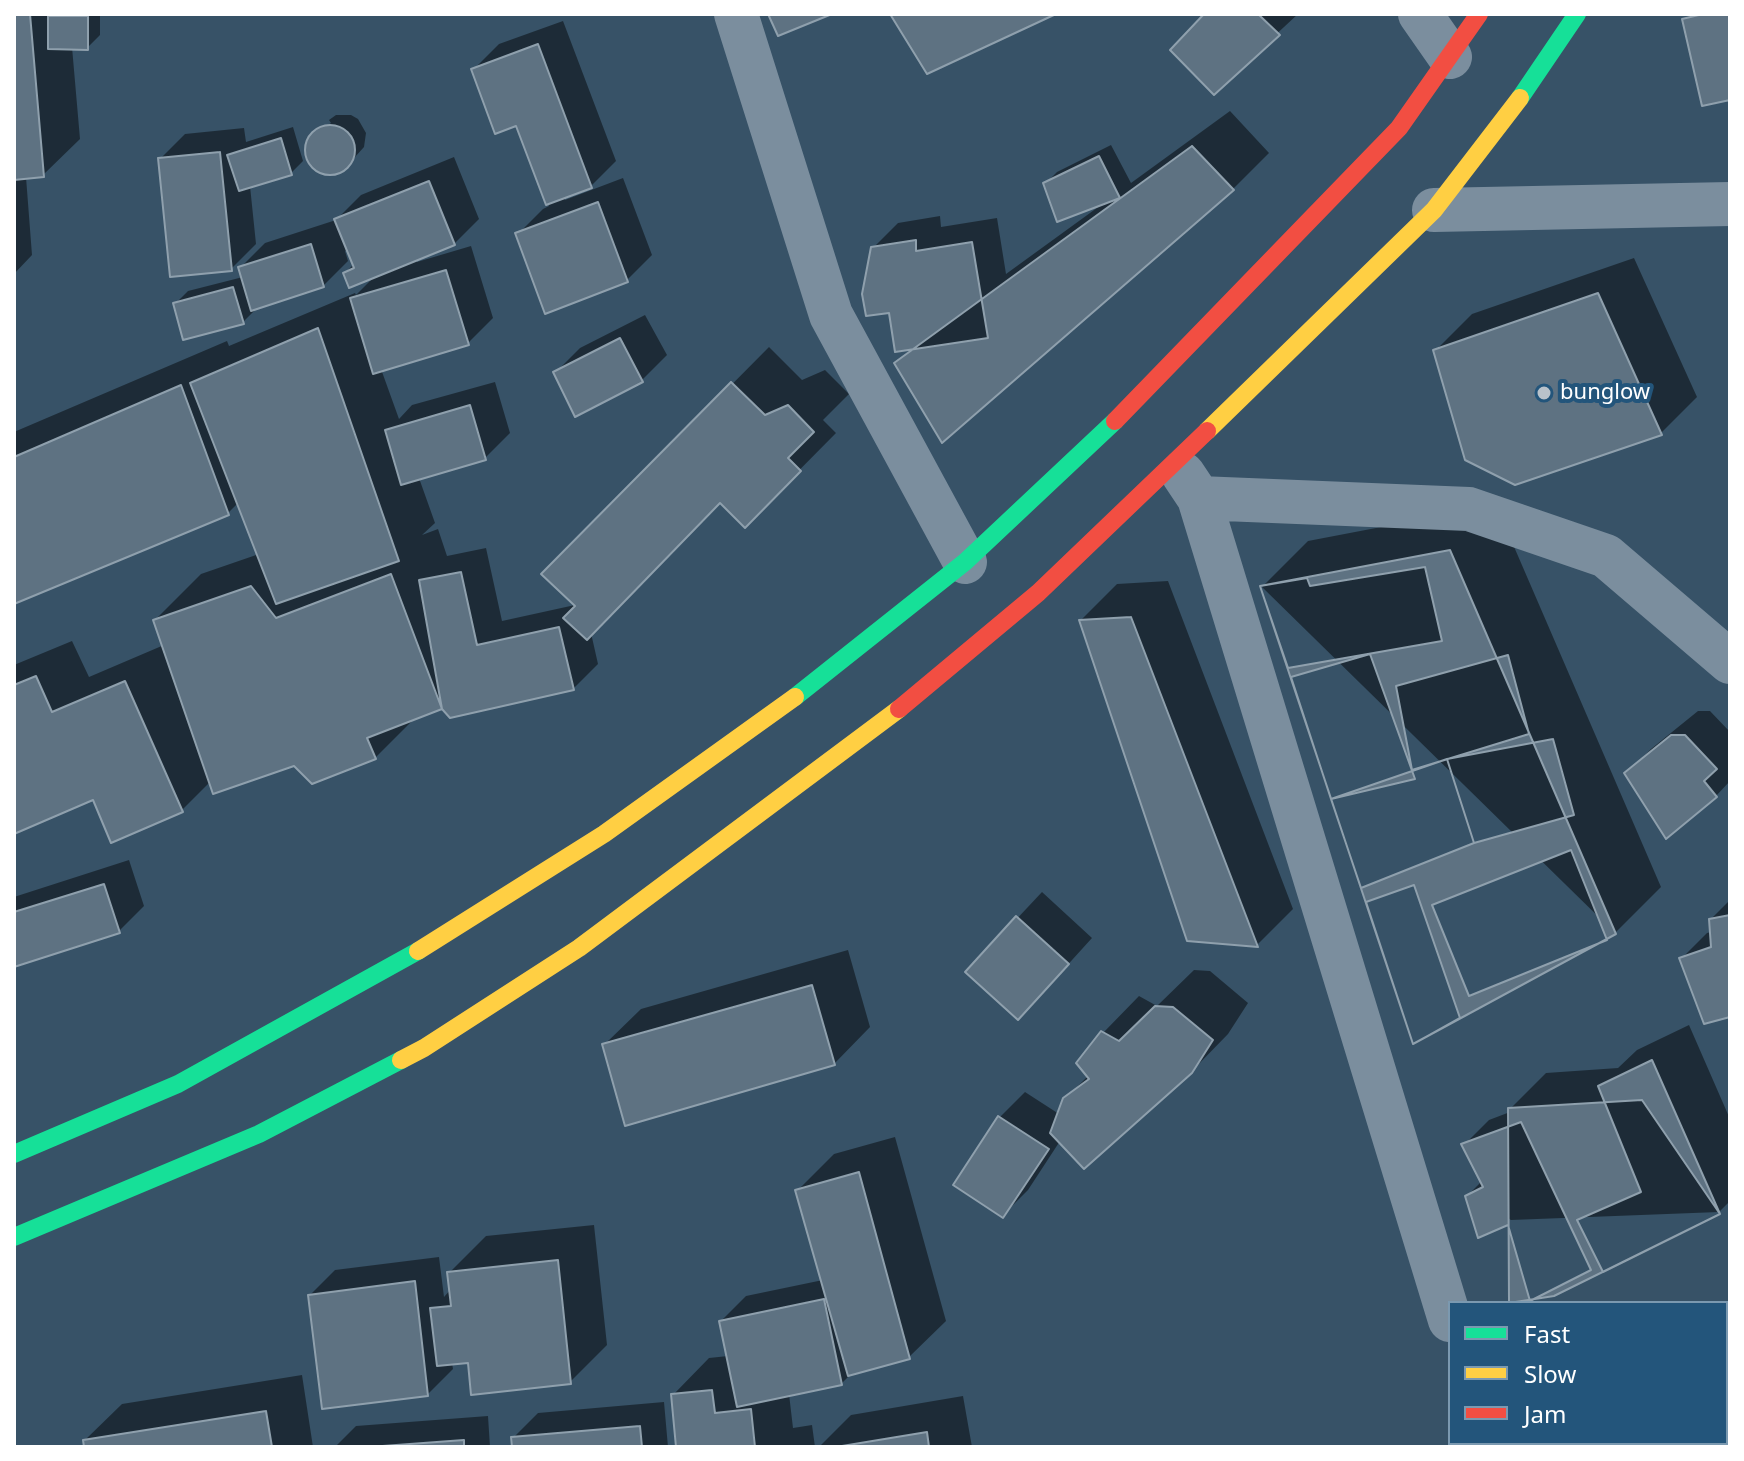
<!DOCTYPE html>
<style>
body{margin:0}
#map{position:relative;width:1744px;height:1461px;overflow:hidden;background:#375267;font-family:"Noto Sans",sans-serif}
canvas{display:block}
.frame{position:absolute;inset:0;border:16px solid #fff;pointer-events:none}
.legend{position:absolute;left:1448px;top:1301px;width:280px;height:144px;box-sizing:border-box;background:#23557b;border:2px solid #7b99b0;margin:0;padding:10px 14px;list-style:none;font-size:24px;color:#fff}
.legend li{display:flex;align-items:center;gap:16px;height:40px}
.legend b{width:40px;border:2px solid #7b99b0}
</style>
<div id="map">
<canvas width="1744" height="1461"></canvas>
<div class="frame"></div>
<ul class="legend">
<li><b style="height:10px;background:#16e098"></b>Fast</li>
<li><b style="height:10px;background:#ffcf43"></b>Slow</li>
<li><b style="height:10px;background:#f24e42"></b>Jam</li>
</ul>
</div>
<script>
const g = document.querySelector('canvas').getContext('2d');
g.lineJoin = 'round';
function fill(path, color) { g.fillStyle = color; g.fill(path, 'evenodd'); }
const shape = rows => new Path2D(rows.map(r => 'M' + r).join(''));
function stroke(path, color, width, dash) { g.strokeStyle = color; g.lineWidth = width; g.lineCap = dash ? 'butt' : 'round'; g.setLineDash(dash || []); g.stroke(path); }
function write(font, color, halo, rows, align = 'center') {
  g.font = font + ' "Noto Sans",sans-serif'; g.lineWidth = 8; g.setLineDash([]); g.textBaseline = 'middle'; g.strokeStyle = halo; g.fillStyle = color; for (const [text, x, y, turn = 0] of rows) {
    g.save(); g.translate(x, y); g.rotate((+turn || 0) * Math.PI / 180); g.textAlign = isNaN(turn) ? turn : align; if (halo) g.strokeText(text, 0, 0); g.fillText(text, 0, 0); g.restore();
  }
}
const shadow = shape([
 [14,14,100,14,100,35,87,48,72,47,80,139,43,175,26,177,32,255,14,274],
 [1207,14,1298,14,1214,92],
 [563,21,616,161,591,186,564,196,565,200,623,178,652,255,627,280,518,234,543,209,549,206,517,123,474,69,499,44],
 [1230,111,1269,153,1233,189,943,440,897,364,913,347,891,310,873,248,898,223,940,216,941,227,997,218,1006,274,1101,205,1045,184,1057,172,1111,145,1131,183],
 [336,115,351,115,358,119,366,133,364,147,346,167,339,171,324,173,317,169,312,164,307,150,311,136,319,128,319,131,331,123,329,120],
 [293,127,303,161,291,173,250,186,256,244,231,269,160,159,185,134,244,128,246,142],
 [454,157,479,219,454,244,416,259,417,262,471,246,493,318,468,343,381,369,399,419,412,405,495,382,510,433,485,458,419,478,435,523,422,535,438,529,447,556,486,548,502,621,575,605,544,574,769,347,802,380,825,370,849,394,823,420,836,433,745,525,720,501,591,633,598,664,573,689,443,706,416,717,375,758,295,764,211,781,182,810,94,797,14,831,14,665,72,641,89,677,164,645,155,620,201,574,259,554,239,502,228,513,14,602,14,432,227,341,229,346,355,293,356,295,376,275,345,273,354,264,348,250,345,251,348,261,323,286,254,308,255,310,243,322,175,304,188,291,243,277,240,268,265,243,336,220,361,195],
 [1634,258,1697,397,1661,433,1435,351,1472,314],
 [645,315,667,355,642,380,555,373,580,348],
 [1496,505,1661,887,1615,933,1262,587,1308,541],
 [1168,581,1293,909,1257,945,1081,620,1117,584],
 [1698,711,1710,711,1730,732,1730,753,1728,755,1730,758,1730,781,1716,796,1666,836,1626,774,1651,749],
 [129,860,144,906,119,931,14,965,14,897],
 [1042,892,1092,938,1043,992,967,972],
 [1730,900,1730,1015,1682,958,1707,933,1712,932,1711,919],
 [848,950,870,1027,834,1064,604,1045,641,1009],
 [1194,970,1210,971,1248,1003,1228,1034,1191,1072,1060,1141,1028,1190,1003,1215,1000,1117,1025,1092,1059,1114,1065,1099,1089,1075,1103,1033,1139,996,1157,1006],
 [1689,1025,1730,1119,1730,1201,1719,1212,1511,1220,1467,1196,1482,1181,1464,1145,1489,1120,1510,1112,1510,1109,1546,1073,1618,1068,1637,1050],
 [895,1137,946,1321,909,1357,852,1373,841,1384,789,1394,793,1428,812,1425,815,1447,678,1447,673,1395,709,1358,728,1356,721,1321,746,1296,823,1280,798,1190,834,1154],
 [594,1225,607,1345,570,1382,470,1360,452,1363,453,1369,428,1394,310,1295,335,1270,439,1257,444,1297,451,1289,449,1273,486,1236],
 [302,1375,313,1447,86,1447,85,1440,122,1404],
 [963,1396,972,1447,819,1447,851,1415],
 [664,1402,668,1447,514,1447,513,1438,538,1413],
 [488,1416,490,1447,335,1447,356,1426]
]);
const building = shape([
 [14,14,30,14,44,177,14,180,14,14],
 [768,14,832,14,778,36,768,14],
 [890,14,1056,14,927,74,890,14],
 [1204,14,1258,14,1280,35,1214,95,1170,50,1204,14],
 [1703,14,1730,14,1730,100,1702,106,1682,19,1703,14],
 [48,16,88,16,88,50,48,49,48,16],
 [538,44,592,188,546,205,516,126,495,134,471,69,538,44],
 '305 150a25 25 0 1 1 50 0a25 25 0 1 1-50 0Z',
 [281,138,292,175,239,191,227,155,281,138],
 [1192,146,1234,190,942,443,894,363,1192,146],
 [220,152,232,271,170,277,158,158,220,152],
 [1099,156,1120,198,1057,222,1043,183,1099,156],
 [429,181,455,245,349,288,343,273,354,268,334,219,429,181],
 [598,202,628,282,545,314,515,233,598,202],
 [916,240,916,251,972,242,988,338,895,352,889,313,866,316,862,294,871,247,916,240],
 [311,244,324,287,251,311,238,267,311,244],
 [446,270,469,345,373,374,350,298,446,270],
 [233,287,244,324,183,340,173,303,233,287],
 [1598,293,1662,435,1515,485,1465,460,1433,350,1598,293],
 [318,328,399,561,276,604,190,383,318,328],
 [620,338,643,382,575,417,553,372,620,338],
 [731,382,765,415,788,405,814,432,788,458,801,471,745,528,720,503,587,640,563,618,575,606,541,574,731,382],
 [181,385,229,515,14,604,14,457,181,385],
 [470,405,486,460,401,485,385,430,470,405],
 [1450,550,1616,934,1413,1044,1260,586,1450,550],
 [1425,567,1442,641,1288,668,1260,586,1307,578,1310,586,1425,567],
 [461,572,477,645,559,627,574,690,450,718,442,709,419,580,461,572],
 [391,574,442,709,367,738,376,759,312,784,294,766,213,794,153,620,251,586,276,618,391,574],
 [1131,617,1258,947,1187,941,1079,620,1131,617],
 [1370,654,1415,779,1331,799,1291,677,1370,654],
 [1508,655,1529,734,1412,770,1396,686,1508,655],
 [36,676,52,712,125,681,183,812,111,843,93,800,14,834,14,685,36,676],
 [1671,735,1685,735,1717,769,1704,781,1717,797,1666,839,1624,773,1671,735],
 [1553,739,1574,815,1474,843,1447,759,1553,739],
 [1447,759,1474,843,1361,888,1331,799,1447,759],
 [1571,850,1607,940,1469,996,1432,905,1571,850],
 [104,884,120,933,14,967,14,912,104,884],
 [1414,885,1460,1018,1413,1044,1366,902,1414,885],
 [1730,915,1730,1017,1704,1024,1679,958,1711,947,1709,919,1730,915],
 [1016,916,1069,964,1018,1020,965,972,1016,916],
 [812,985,835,1065,625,1126,602,1044,812,985],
 [1155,1006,1173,1007,1213,1040,1192,1073,1084,1169,1050,1133,1063,1098,1089,1079,1076,1063,1101,1031,1119,1041,1155,1006],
 [1652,1060,1720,1214,1603,1272,1577,1220,1641,1192,1598,1086,1652,1060],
 [1642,1100,1720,1214,1554,1296,1509,1303,1508,1108,1642,1100],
 [998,1116,1049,1149,1003,1218,953,1185,998,1116],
 [1521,1122,1591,1270,1530,1301,1508,1225,1478,1238,1465,1196,1483,1187,1461,1144,1521,1122],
 [859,1172,910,1359,848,1376,795,1190,859,1172],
 [558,1260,571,1384,471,1395,468,1363,437,1366,430,1308,451,1306,447,1272,558,1260],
 [415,1281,428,1396,322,1409,308,1295,415,1281],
 [824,1299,842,1385,737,1407,719,1321,824,1299],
 [712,1390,715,1413,751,1409,755,1447,676,1447,671,1394,712,1390],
 [266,1411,272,1447,84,1447,83,1440,266,1411],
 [640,1426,642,1447,512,1447,511,1437,640,1426],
 [927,1432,929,1447,836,1447,927,1432],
 [464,1440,464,1447,369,1447,464,1440]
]);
const street = shape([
 [736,14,831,315,965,562],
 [1420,14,1450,57],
 [1434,210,1730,204],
 [1183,474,1199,498,1469,509,1606,556,1730,662],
 [1199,498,1450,1320],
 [1480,1443,1481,1447]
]);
const fast = shape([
 [1520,98,1577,14],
 [795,697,965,562,1115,421],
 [14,1154,178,1084,418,951],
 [14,1237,259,1134,401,1060]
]);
const slow = shape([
 [1207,431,1434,210,1520,98],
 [418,951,604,834,795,697],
 [401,1060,424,1048,579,948,899,709]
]);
const jam = shape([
 [1115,421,1399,128,1479,14],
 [899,709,1038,593,1207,431]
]);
const markers = [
 [1544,393,8,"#b9c2ca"]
];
const poiNames = [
 ["bunglow",1560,393]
];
fill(shadow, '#0007');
fill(building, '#5e7282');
stroke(building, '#8fa0ad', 2);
stroke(street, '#7b8e9e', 44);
stroke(fast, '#16e098', 18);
stroke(slow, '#ffcf43', 18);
stroke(jam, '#f24e42', 18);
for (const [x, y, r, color] of markers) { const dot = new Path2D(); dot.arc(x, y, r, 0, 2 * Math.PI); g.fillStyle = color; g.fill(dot); stroke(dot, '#23557b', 3); }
write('22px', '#fff', '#23557b', poiNames, 'left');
</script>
